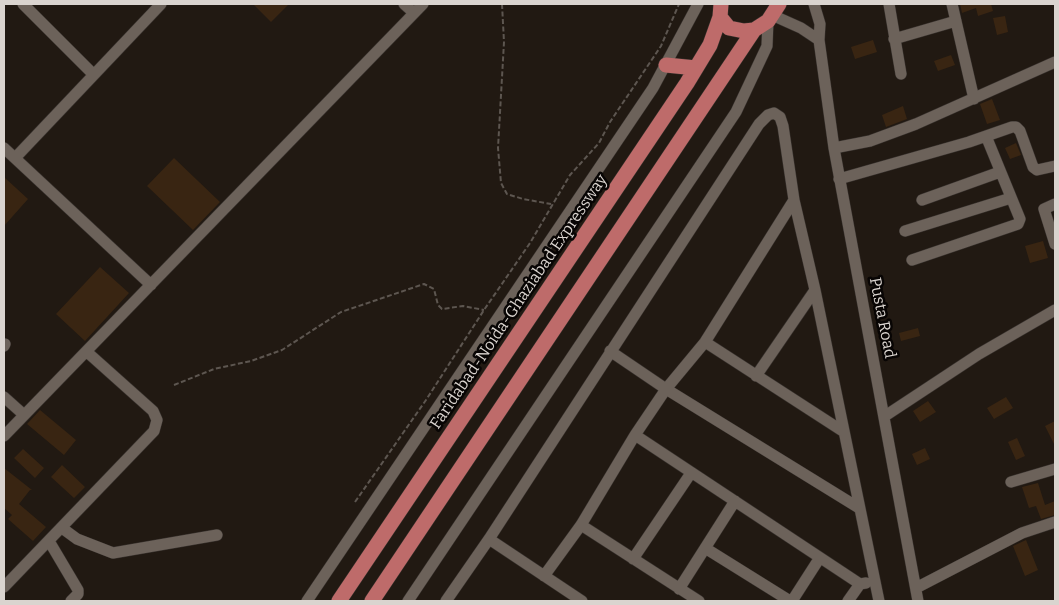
<!DOCTYPE html>
<style>
body{margin:0}
#map{position:relative;width:1059px;height:605px;overflow:hidden;background:#211912;font-family:Bitter,serif}
canvas{display:block}
.frame{position:absolute;inset:0;border:5px solid #dad4cf;pointer-events:none}
</style>
<div id="map">
<canvas width="1059" height="605"></canvas>
<div class="frame"></div>
</div>
<script>
const g = document.querySelector('canvas').getContext('2d');
g.lineJoin = 'round';
function fill(path, color) { g.fillStyle = color; g.fill(path, 'evenodd'); }
const shape = rows => new Path2D(rows.map(r => 'M' + r).join(''));
function stroke(path, color, width, dash) { g.strokeStyle = color; g.lineWidth = width; g.lineCap = dash ? 'butt' : 'round'; g.setLineDash(dash || []); g.stroke(path); }
function write(font, color, halo, rows, align = 'center') {
  g.font = font + ' Bitter,serif'; g.lineWidth = 5; g.setLineDash([]); g.textBaseline = 'middle'; g.strokeStyle = halo; g.fillStyle = color; for (const [text, x, y, turn = 0] of rows) {
    g.save(); g.translate(x, y); g.rotate((+turn || 0) * Math.PI / 180); g.textAlign = isNaN(turn) ? turn : align; if (halo) g.strokeText(text, 0, 0); g.fillText(text, 0, 0); g.restore();
  }
}
const building = shape([
 [253,4,289,4,271,22],
 [960,4,991,4,993,11,978,16,976,8,962,13],
 [1005,16,1008,32,997,35,993,18],
 [873,40,877,52,855,59,851,47],
 [951,55,955,65,938,71,934,61],
 [992,99,1000,120,987,124,980,104],
 [903,106,907,119,886,127,882,115],
 [1016,143,1021,155,1010,159,1005,148],
 [174,158,220,202,193,230,147,186],
 [4,177,28,199,4,226],
 [1043,241,1048,258,1030,263,1025,246],
 [100,267,129,293,85,341,56,314],
 [918,328,920,336,901,341,899,333],
 [1006,397,1013,408,994,419,987,408],
 [928,401,936,412,920,422,913,411],
 [40,410,76,440,64,455,27,424],
 [1055,421,1055,446,1045,426],
 [1017,438,1025,456,1016,460,1008,442],
 [925,448,930,459,917,465,912,454],
 [23,449,44,468,35,478,14,458],
 [62,465,85,487,74,498,51,477],
 [4,468,32,490,30,490,19,504,46,527,33,541,8,519,12,515,4,508],
 [1038,483,1045,505,1055,501,1055,515,1041,519,1036,506,1029,508,1022,487],
 [1026,540,1038,570,1025,576,1013,546]
]);
const path = shape([
 [502,4,504,42,498,148,501,183,507,194,523,199,551,204],
 [174,385,214,369,251,361,282,350,341,312,424,284,434,289,438,305,442,309,463,306,484,310],
 [355,502,426,400,484,310,530,243,570,175,599,143,610,122,661,46,679,4]
]);
const minor = shape([
 [23,4,93,74],
 [404,4,414,13],
 [814,4,820,24,819,40,834,148,918,601],
 [889,4,901,74],
 [952,4,974,99],
 [772,15,801,28,819,40],
 [894,39,956,21],
 [4,148,151,285],
 [834,148,870,141,916,124,1055,62],
 [15,158,161,4],
 [839,179,969,142,1012,127,1016,127,1020,131,1033,167,1037,170,1055,166],
 [922,200,1000,172],
 [1055,204,1044,209,1055,244],
 [905,231,1011,198],
 [912,260,1018,224,1020,219,986,136],
 [705,342,844,432],
 [4,346,5,344],
 [610,351,666,389,859,508],
 [756,376,815,290],
 [4,397,23,414],
 [885,416,979,354,1055,310],
 [635,435,666,389,705,342,794,200],
 [4,436,423,4],
 [1011,482,1055,469],
 [581,525,699,601],
 [62,528,77,539,113,553,217,535],
 [489,539,582,601],
 [49,541,78,590,78,594,71,601],
 [705,548,790,601],
 [633,559,691,473],
 [544,576,581,525,635,435,860,584],
 [4,587,154,431,157,420,153,411,87,352],
 [916,588,1022,533,1055,522],
 [679,589,735,501],
 [307,601,653,88,698,4],
 [408,601,736,112,767,46,768,21],
 [446,601,489,539,759,124,768,115,774,113,780,117,783,126,794,200,815,290,879,601],
 [792,601,819,559],
 [848,601,860,584,866,583]
]);
const major = shape([
 [721,4,720,17,729,28,744,31,754,30],
 [666,65,696,68],
 [339,601,687,83,710,45,720,17],
 [372,601,754,30,768,21,779,4]
]);
const streetNames = [
 ["Faridabad-Noida-Ghaziabad Expressway",519,302,-56],
 ["Pusta Road",882,318,79]
];
fill(building, '#392512');
stroke(minor, '#39332f', 12);
stroke(major, '#39332f', 16);
stroke(path, '#5d5650', 2, [5, 2.5]);
stroke(minor, '#6c625a', 11);
stroke(major, '#be6b6a', 15);
write('16px', '#dad4cf', '#080504', streetNames);
</script>
